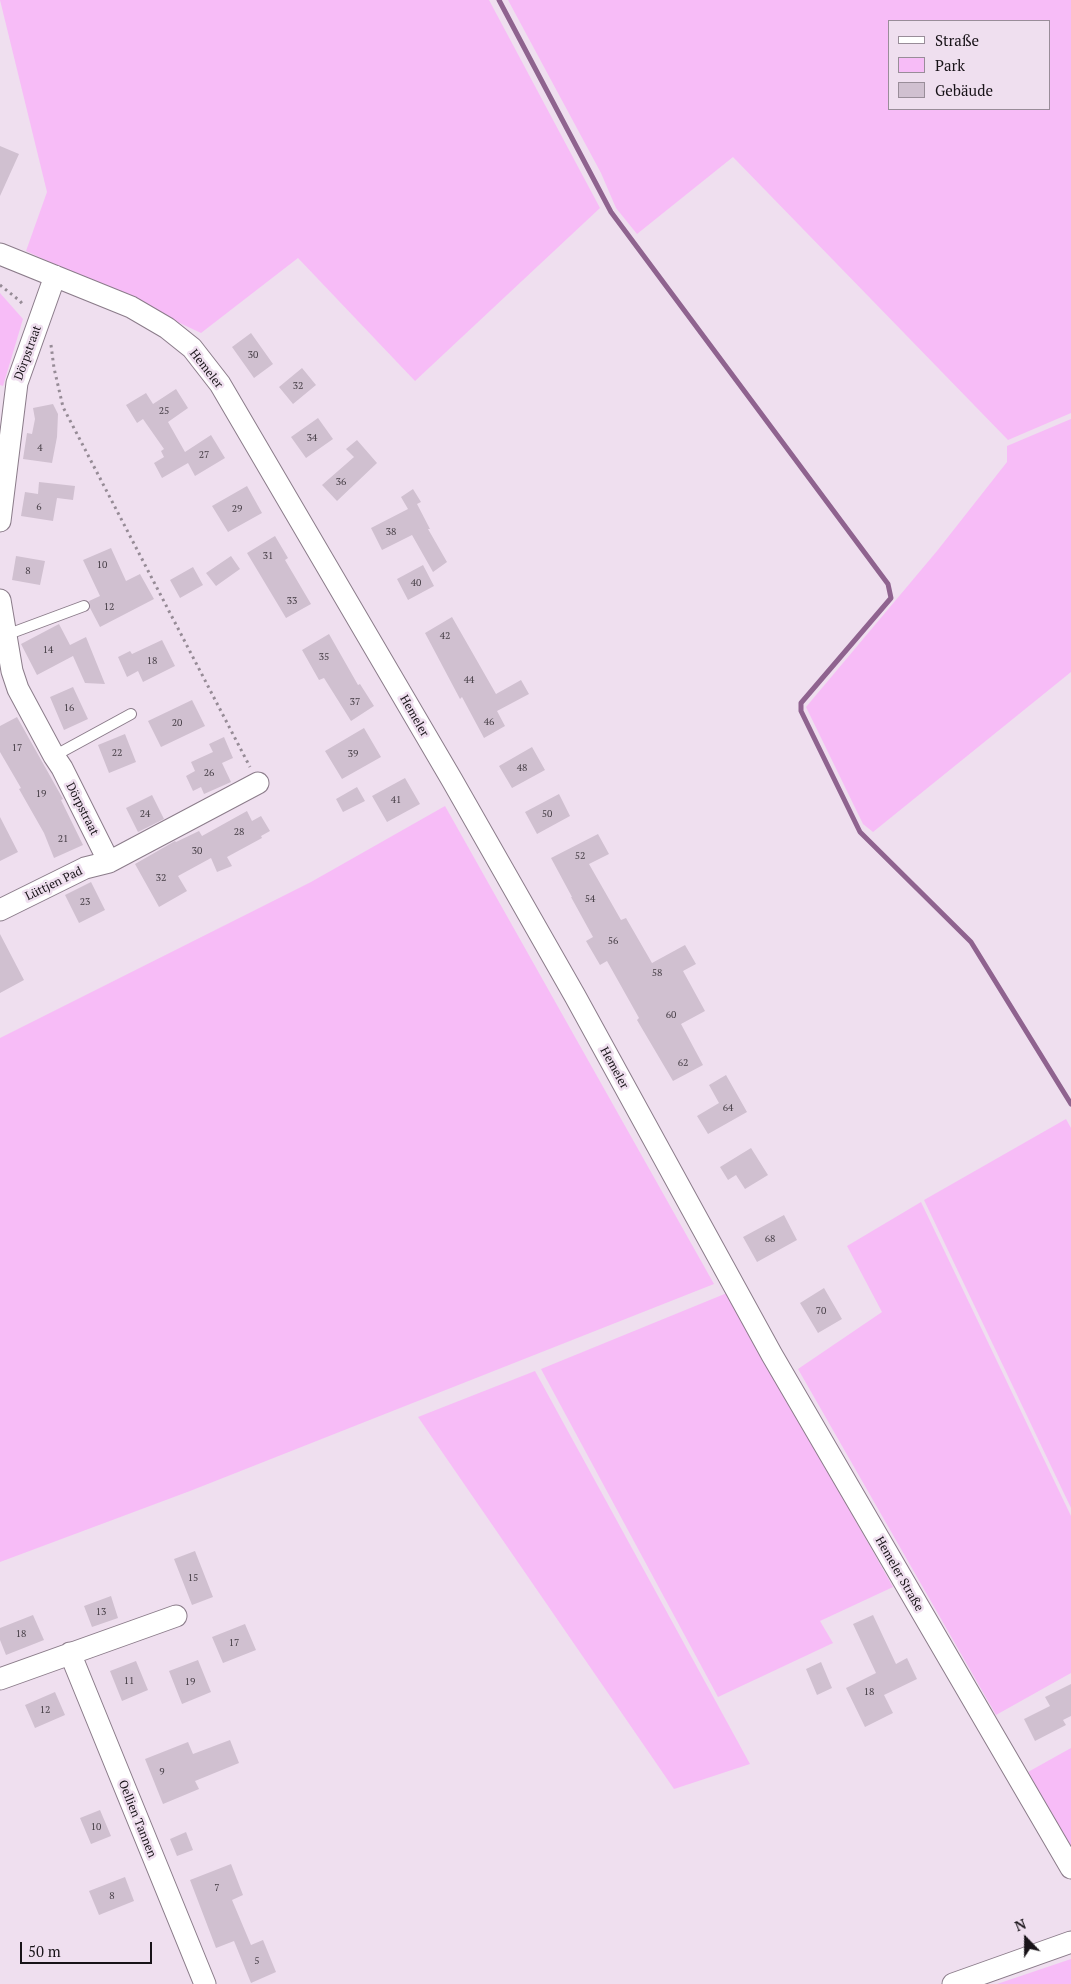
<!DOCTYPE html>
<meta charset="utf-8">
<style>
body{margin:0}
#map{position:relative;width:1071px;height:1984px;overflow:hidden;background:#efdfef;font-family:"PT Serif",serif}
canvas{display:block}
.legend{position:absolute;left:888px;top:20px;width:162px;height:90px;box-sizing:border-box;background:#efdfef;border:1px solid #998d99;margin:0;padding:6px 9px;list-style:none;font-size:15px;color:#181318}
.legend li{display:flex;align-items:center;gap:10px;height:25px}
.legend b{width:25px;border:1px solid #998d99}
.north{position:absolute;left:1001px;top:1914px;width:50px;height:50px;-webkit-text-stroke:4px #efdfef;paint-order:stroke;rotate:338deg;font-size:14px;font-weight:700;line-height:20px;text-align:center;color:#181318}
.north::after{content:'';display:block;margin:auto;width:18px;height:22px;background:#181318;clip-path:polygon(50% 0,100% 100%,50% 72%,0 100%)}
.scale{position:absolute;left:20px;top:1942px;width:132px;height:22px;box-sizing:border-box;border:2px solid #181318;border-top:0;padding-left:6px;font-size:15px;line-height:18px;white-space:nowrap;color:#181318;-webkit-text-stroke:4px #efdfef;paint-order:stroke}
</style>
<div id="map">
<canvas width="1071" height="1984"></canvas>
<ul class="legend">
<li><b style="height:6px;background:#fff"></b>Straße</li>
<li><b style="height:14px;background:#f7bcf7"></b>Park</li>
<li><b style="height:14px;background:#d0c0d0"></b>Gebäude</li>
</ul>
<div class="north">N</div>
<div class="scale">50 m</div>
</div>
<script>
const g = document.querySelector('canvas').getContext('2d');
g.lineJoin = 'round';
function fill(path, color) { g.fillStyle = color; g.fill(path, 'evenodd'); }
const shape = rows => new Path2D(rows.map(r => 'M' + r).join(''));
function stroke(path, color, width, dash) { g.strokeStyle = color; g.lineWidth = width; g.lineCap = dash ? 'butt' : 'round'; g.setLineDash(dash || []); g.stroke(path); }
function write(font, color, halo, rows, align = 'center') {
  g.font = font + ' "PT Serif",serif'; g.lineWidth = 5; g.setLineDash([]); g.textBaseline = 'middle'; g.strokeStyle = halo; g.fillStyle = color; for (const [text, x, y, turn = 0] of rows) {
    g.save(); g.translate(x, y); g.rotate((+turn || 0) * Math.PI / 180); g.textAlign = isNaN(turn) ? turn : align; if (halo) g.strokeText(text, 0, 0); g.fillText(text, 0, 0); g.restore();
  }
}
const green = shape([
 [0,0,489,0,600,208,415,381,298,258,201,333,26,251,47,192],
 [508,0,1071,0,1071,413,1008,440,733,157,637,234,616,208,601,173],
 [890,21,1050,21,1050,109,890,109],
 [0,293,23,319,3,386,0,385],
 [1071,419,1071,672,873,832,863,824,806,707,937,551,1007,462,1007,446],
 [445,806,714,1284,190,1491,0,1562,0,1038,311,882],
 [1066,1119,1071,1128,1071,1508,924,1200],
 [921,1202,1071,1516,1071,1673,996,1715,798,1369,882,1312,847,1246],
 [727,1293,893,1587,820,1621,833,1643,718,1697,541,1369],
 [535,1371,750,1764,674,1789,418,1417],
 [1071,1748,1071,1847,1028,1772],
 [1071,1959,1071,1984,997,1984]
]);
const stream = shape([
 [499,0,611,212,888,584,891,598,801,703,801,711,860,832,971,942,1071,1104]
]);
const building = shape([
 [0,146,19,154,0,196],
 [251,333,273,364,254,378,232,347],
 [302,368,316,385,293,404,279,387],
 [176,389,188,408,168,422,185,452,211,435,225,458,195,476,188,463,162,478,154,463,164,457,161,451,164,449,143,419,137,423,126,405,146,393,153,404],
 [53,404,58,414,57,437,52,463,23,459,27,433,32,434,35,419,33,408],
 [318,418,333,439,306,458,291,437],
 [357,440,377,463,337,501,322,485,354,457,346,449],
 [39,482,75,486,73,500,57,498,53,521,21,516,25,492,38,494],
 [247,486,262,513,228,532,212,506],
 [413,489,421,502,417,504,430,529,428,529,447,562,433,572,412,535,382,550,371,528,408,509,401,497],
 [275,536,288,558,285,560,311,604,286,618,247,553],
 [111,548,126,581,140,574,154,599,100,627,90,608,89,601,100,596,83,560],
 [16,556,45,561,40,585,12,580],
 [231,556,240,569,216,586,206,573],
 [423,565,434,586,408,600,397,579],
 [193,567,203,585,180,598,170,580],
 [452,617,496,694,521,680,529,694,497,711,505,726,484,738,462,697,460,699,425,633],
 [59,624,70,645,86,637,105,684,85,683,73,656,37,675,21,644],
 [329,634,358,685,360,684,374,706,351,721,324,678,319,680,302,650],
 [162,640,175,666,143,682,138,671,127,677,118,657,130,651,132,654],
 [73,687,88,719,64,730,50,697],
 [192,700,205,726,161,747,148,721],
 [17,717,63,799,61,800,83,845,54,858,44,833,19,789,21,788,0,752,0,726],
 [364,728,381,757,342,779,325,751],
 [125,734,136,762,109,773,98,745],
 [224,737,233,758,222,763,231,782,204,794,201,787,193,791,186,776,195,771,191,762,213,752,209,744],
 [532,747,545,770,512,788,499,766],
 [405,778,420,804,387,822,372,796],
 [357,787,365,801,343,812,336,799],
 [559,794,570,816,537,834,525,812],
 [152,795,164,819,138,832,126,808],
 [247,811,252,821,261,816,270,831,261,836,262,838,227,857,232,866,217,872,211,858,178,876,187,891,159,907,135,864,175,841,176,842,199,831,202,836],
 [0,817,18,852,0,861],
 [598,834,609,854,589,864,621,920,626,918,652,963,685,945,696,964,683,971,705,1011,681,1024,703,1065,673,1081,637,1020,639,1018,607,961,600,965,586,941,593,937,571,897,572,897,551,858],
 [91,882,105,910,79,923,65,895],
 [0,934,24,980,0,993],
 [726,1075,747,1112,708,1134,697,1116,719,1103,709,1085],
 [751,1148,768,1175,745,1189,736,1175,728,1180,720,1167],
 [784,1215,797,1240,757,1262,743,1237],
 [824,1288,842,1319,818,1333,800,1303],
 [195,1551,213,1597,192,1605,174,1559],
 [111,1596,118,1618,92,1627,84,1606],
 [33,1615,44,1640,6,1655,0,1640,0,1628],
 [873,1615,896,1664,907,1658,917,1679,884,1695,893,1713,865,1727,846,1688,876,1673,853,1624],
 [245,1624,256,1650,223,1663,212,1637],
 [198,1660,211,1692,182,1704,169,1671],
 [136,1661,148,1690,122,1701,110,1671],
 [821,1662,832,1688,817,1695,806,1669],
 [1071,1684,1071,1716,1063,1720,1066,1725,1035,1741,1024,1719,1050,1706,1045,1697],
 [55,1692,65,1715,35,1728,25,1705],
 [230,1740,239,1763,195,1781,199,1789,163,1804,145,1759,188,1742,193,1754],
 [100,1810,111,1836,91,1844,80,1818],
 [186,1832,193,1850,177,1856,170,1839],
 [231,1864,243,1895,232,1900,251,1945,263,1940,276,1972,251,1983,234,1941,216,1948,190,1880],
 [125,1877,134,1901,99,1915,89,1891]
]);
const path = shape([
 [0,285,20,301,24,306],
 [51,345,54,368,63,407,250,767]
]);
const lane = shape([
 [6,635,84,606],
 [54,756,131,714]
]);
const street = shape([
 [0,254,131,307,167,328,192,348,220,384,452,780,575,996,772,1355,1071,1868],
 [0,521,17,383,55,276],
 [0,600,12,671,18,689,54,756,62,768,109,862],
 [0,910,85,868,109,862,258,783],
 [70,1653,205,1984],
 [0,1679,176,1616],
 [953,1984,1071,1942]
]);
const numberNames = [
 ["30",253,355],
 ["32",298,386],
 ["25",164,411],
 ["34",312,438],
 ["4",40,448],
 ["27",204,455],
 ["36",341,482],
 ["6",39,507],
 ["29",237,509],
 ["38",391,532],
 ["31",268,556],
 ["10",102,565],
 ["8",28,571],
 ["40",416,583],
 ["33",292,601],
 ["12",109,607],
 ["42",445,636],
 ["14",48,650],
 ["35",324,657],
 ["18",152,661],
 ["44",469,680],
 ["37",355,702],
 ["16",69,708],
 ["46",489,722],
 ["20",177,723],
 ["17",17,748],
 ["22",117,753],
 ["39",353,754],
 ["48",522,768],
 ["26",209,773],
 ["19",41,794],
 ["41",396,800],
 ["24",145,814],
 ["50",547,814],
 ["28",239,832],
 ["21",63,839],
 ["30",197,851],
 ["52",580,856],
 ["32",161,878],
 ["54",590,899],
 ["23",85,902],
 ["56",613,941],
 ["58",657,973],
 ["60",671,1015],
 ["62",683,1063],
 ["64",728,1108],
 ["68",770,1239],
 ["70",821,1311],
 ["15",193,1578],
 ["13",101,1612],
 ["18",21,1634],
 ["17",234,1643],
 ["11",129,1681],
 ["19",190,1682],
 ["18",869,1692],
 ["12",45,1710],
 ["9",162,1772],
 ["10",96,1827],
 ["7",217,1888],
 ["8",112,1896],
 ["5",257,1961]
];
const streetNames = [
 ["Dörpstraat",28,353,-70],
 ["Hemeler",206,369,52],
 ["Hemeler",414,716,60],
 ["Dörpstraat",82,809,63],
 ["Lüttjen Pad",54,884,-26],
 ["Hemeler",614,1068,61],
 ["Hemeler Straße",899,1574,60],
 ["Oellien Tannen",137,1819,68]
];
fill(green, '#f7bcf7');
stroke(stream, '#8f638f', 5);
fill(building, '#d0c0d0');
stroke(lane, '#8b7c8a', 12);
stroke(street, '#8b7c8a', 23);
stroke(path, '#968b96', 3, [2.5, 4]);
stroke(lane, '#fff', 10);
stroke(street, '#fff', 21);
write('10px', '#463e46', null, numberNames);
write('12px', '#181318', '#efdfef', streetNames);
</script>
